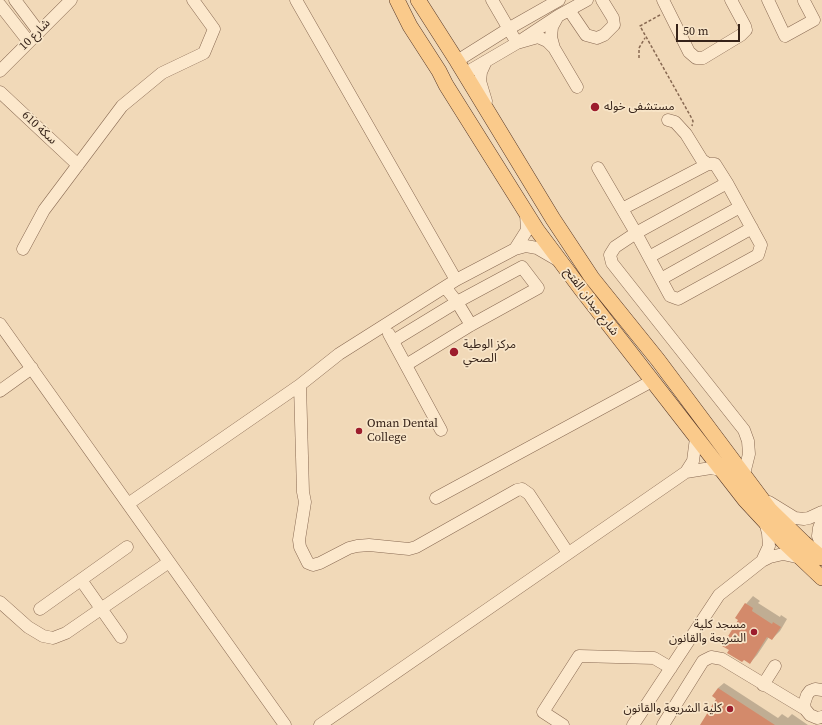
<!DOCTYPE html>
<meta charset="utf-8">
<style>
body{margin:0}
#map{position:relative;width:822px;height:725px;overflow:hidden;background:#f1d9b8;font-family:"Source Serif 4",serif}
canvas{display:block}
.scale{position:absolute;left:676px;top:24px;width:64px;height:18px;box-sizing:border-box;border:2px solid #362319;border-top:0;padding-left:5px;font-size:12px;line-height:14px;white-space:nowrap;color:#362319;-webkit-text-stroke:3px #f8e5c8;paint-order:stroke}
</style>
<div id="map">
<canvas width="822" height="725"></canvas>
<div class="scale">50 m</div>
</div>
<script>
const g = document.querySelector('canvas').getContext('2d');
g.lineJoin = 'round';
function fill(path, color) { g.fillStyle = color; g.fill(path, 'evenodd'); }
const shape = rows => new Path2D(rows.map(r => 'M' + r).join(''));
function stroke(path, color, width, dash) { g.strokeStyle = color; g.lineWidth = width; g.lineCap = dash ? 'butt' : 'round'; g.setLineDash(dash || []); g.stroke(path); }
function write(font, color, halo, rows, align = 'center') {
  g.font = font + ' "Source Serif 4","Noto Sans Arabic",serif'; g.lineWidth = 3.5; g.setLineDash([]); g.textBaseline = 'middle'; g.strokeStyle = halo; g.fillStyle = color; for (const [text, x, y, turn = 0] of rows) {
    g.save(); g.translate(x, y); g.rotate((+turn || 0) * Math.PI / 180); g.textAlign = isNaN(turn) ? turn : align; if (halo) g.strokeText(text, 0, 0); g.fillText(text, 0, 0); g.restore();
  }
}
const shadow = shape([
 [753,596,760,601,758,603,780,617,781,615,787,619,780,631,772,639,769,637,757,655,750,663,739,620,746,604],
 [724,683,778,718,782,714,788,718,792,714,808,725,701,725,718,699,718,688]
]);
const building = shape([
 [745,603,753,608,752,611,772,624,773,622,781,627,772,640,767,637,750,664,744,660,742,662,727,653,729,650,722,646,738,620,735,618],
 [718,688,775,725,700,725,716,699,712,696]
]);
const path = shape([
 [660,15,640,26,691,117,693,121,692,126],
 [639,58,639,48,645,38]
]);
const minor = shape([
 [15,0,39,32],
 [296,0,456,280],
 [492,0,517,43,538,37,547,41,554,48],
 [663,0,689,52,696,58,703,58,741,35,746,30,745,26,731,0],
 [768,0,785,36,814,20,804,1],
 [0,5,29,42],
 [569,10,586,35,597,38,604,35,614,25,613,18,602,0],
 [558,16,552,27,551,37,554,48,577,87],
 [457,61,508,29,559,0],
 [0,71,71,0],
 [464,74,517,43,558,16,587,0],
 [0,92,78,165],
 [486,101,480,81,481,72,486,61],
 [598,168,636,233,670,296,678,299,758,255,761,245,727,183,715,164,708,164,702,160,686,134,675,122,668,120],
 [727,183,636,233,615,247,610,255,612,263,744,430,748,441,749,454,744,474],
 [622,209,708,164],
 [23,249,44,210,122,106,162,73,204,53,214,29,193,0],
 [515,249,527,230,526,214],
 [649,257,740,207],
 [661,279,752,228],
 [445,287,457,302,471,325],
 [0,324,285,725],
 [389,334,441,430],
 [393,341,457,302,522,267,538,288,471,325,406,365],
 [300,385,303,492,305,502,299,540,300,547,308,563,313,565,320,563,349,548,357,546,369,545,409,549,416,547,517,490,522,489,529,494,568,553],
 [0,391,32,368],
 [686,472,711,468,721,470],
 [436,498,652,381],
 [769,502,795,518,804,519,809,518,822,512],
 [128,504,300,385,339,354,456,280,515,249,526,246,537,248,556,259],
 [822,520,819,528,818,536,822,546],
 [762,561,769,546,768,533,765,522],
 [81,580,121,637],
 [0,602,28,627,43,636,53,638,66,633,169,562],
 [40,609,127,547],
 [763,685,775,666],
 [822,690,815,689,810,691,807,695,804,704,805,709,810,715,817,718,822,717],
 [320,725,686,472,693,461,696,438],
 [563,725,543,712,579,656,654,658,671,668],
 [633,725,719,595,762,561,770,557,783,554,801,558],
 [663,725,703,661,711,657,722,659,805,709]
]);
const major = shape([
 [397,0,410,26,439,71,446,85,537,230,581,289,745,500,783,541,822,578],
 [418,0,457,61,553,219,592,278,658,360,770,510,804,543,822,558]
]);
const markers = [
 [595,107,5,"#9c1d2d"],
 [454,352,5,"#9c1d2d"],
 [359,431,4,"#9c1d2d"],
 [754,632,4,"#9c1d2d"],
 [730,709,4,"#9c1d2d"]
];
const streetNames = [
 ["شارع 10",35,35,-45],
 ["سكة 610",39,128,43],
 ["شارع ميدان الفتح",591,302,53]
];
const poiNames = [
 ["مستشفى خوله",604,107],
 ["مركز الوطية",463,345],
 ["الصحي",463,359],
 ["Oman Dental",367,424],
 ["College",367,438],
 ["مسجد كلية",746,625,"right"],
 ["الشريعة والقانون",746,639,"right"],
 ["كلية الشريعة والقانون",722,709,"right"]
];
fill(shadow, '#0003');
fill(building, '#d38a6b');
stroke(minor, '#886952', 13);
stroke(major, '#553728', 16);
stroke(path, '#886952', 1.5, [3, 2]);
stroke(minor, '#fce8cc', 12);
stroke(major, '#faca8b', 15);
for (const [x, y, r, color] of markers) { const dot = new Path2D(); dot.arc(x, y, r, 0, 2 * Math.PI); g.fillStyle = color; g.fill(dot); stroke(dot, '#f8e5c8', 1.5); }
write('12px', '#362319', '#f8e5c8', streetNames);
write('12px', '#362319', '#f8e5c8', poiNames, 'left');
</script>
